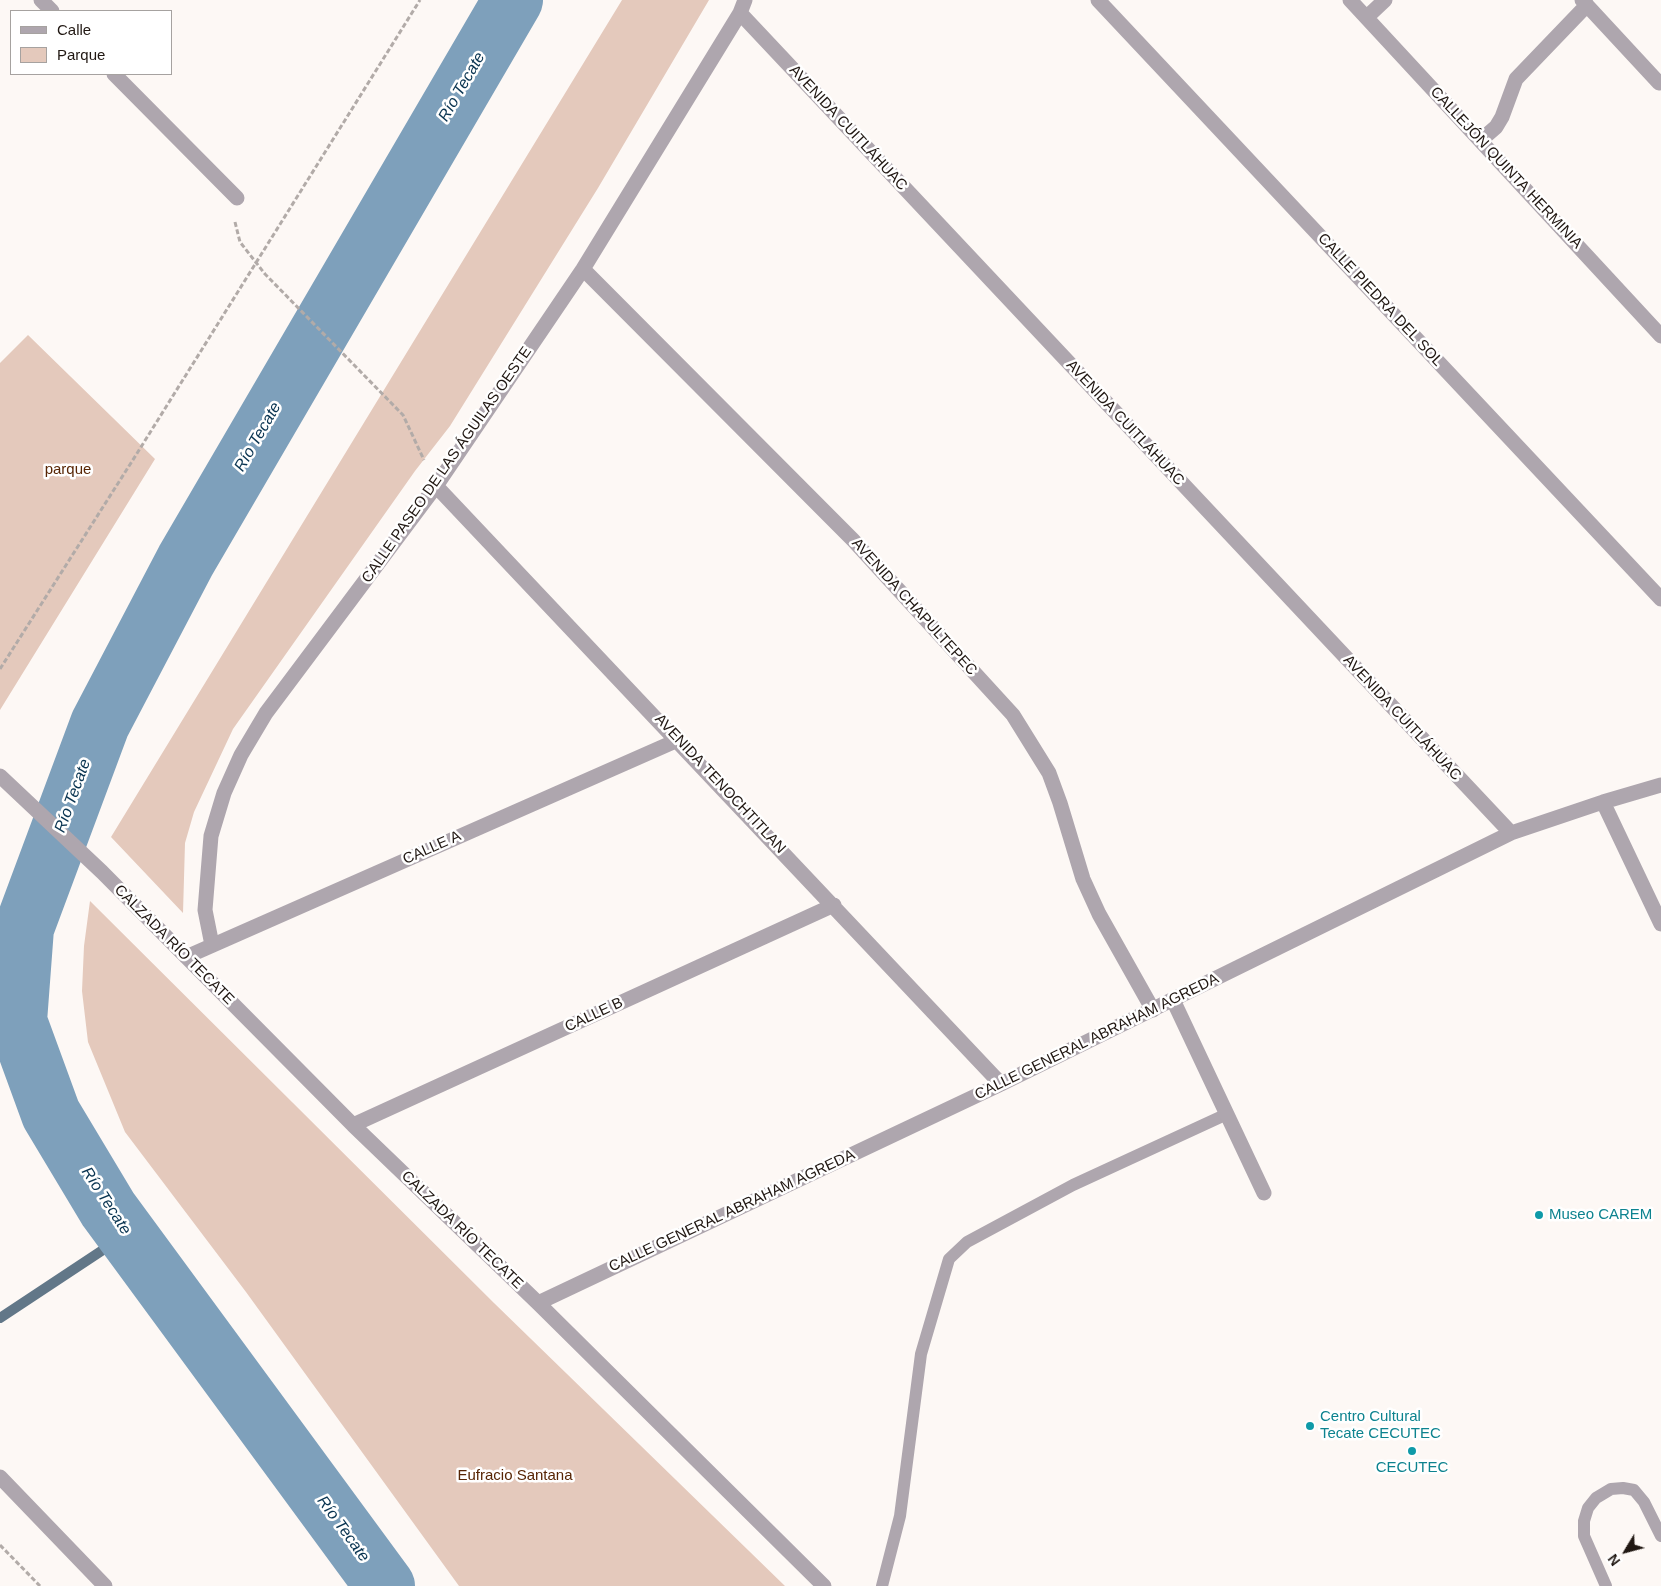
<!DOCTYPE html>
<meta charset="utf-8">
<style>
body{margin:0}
#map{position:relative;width:1661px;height:1586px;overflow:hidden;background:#fdf8f5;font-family:Arial,sans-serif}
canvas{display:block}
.legend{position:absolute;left:10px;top:10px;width:162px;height:65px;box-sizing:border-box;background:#fff;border:1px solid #a6a2a0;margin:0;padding:6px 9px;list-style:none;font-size:15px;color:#201712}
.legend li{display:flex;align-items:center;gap:10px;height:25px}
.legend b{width:25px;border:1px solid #a6a2a0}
.north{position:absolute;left:1601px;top:1526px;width:50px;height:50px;-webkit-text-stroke:4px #fff;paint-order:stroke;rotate:233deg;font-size:14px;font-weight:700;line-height:20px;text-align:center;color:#201712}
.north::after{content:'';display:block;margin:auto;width:18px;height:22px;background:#201712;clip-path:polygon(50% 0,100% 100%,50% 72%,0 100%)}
</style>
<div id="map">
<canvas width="1661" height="1586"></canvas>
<ul class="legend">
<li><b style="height:6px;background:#aea6ae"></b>Calle</li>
<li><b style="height:14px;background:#e4c9bc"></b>Parque</li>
</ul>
<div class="north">N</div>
</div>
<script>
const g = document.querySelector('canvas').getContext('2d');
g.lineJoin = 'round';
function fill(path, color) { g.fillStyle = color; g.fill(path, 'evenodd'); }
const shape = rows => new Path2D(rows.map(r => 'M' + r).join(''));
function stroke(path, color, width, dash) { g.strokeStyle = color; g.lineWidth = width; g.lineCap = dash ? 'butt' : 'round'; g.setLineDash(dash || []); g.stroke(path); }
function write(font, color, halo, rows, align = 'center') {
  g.font = font + ' Arial,sans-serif'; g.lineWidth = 5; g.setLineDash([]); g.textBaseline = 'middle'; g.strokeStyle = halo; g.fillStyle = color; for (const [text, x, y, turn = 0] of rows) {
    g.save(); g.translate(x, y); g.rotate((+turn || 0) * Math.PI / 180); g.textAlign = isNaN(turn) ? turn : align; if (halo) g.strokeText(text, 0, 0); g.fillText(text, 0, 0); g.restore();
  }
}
const green = shape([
 [622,0,709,0,598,188,450,426,415,471,233,729,194,812,185,843,183,913,111,837],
 [28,335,155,459,0,710,0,363],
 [90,901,494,1303,785,1586,459,1586,246,1292,125,1132,88,1042,82,991,84,946]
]);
const stream = shape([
 [0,1318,127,1234]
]);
const river = shape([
 [385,1586,108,1209,51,1114,17,1021,24,928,100,724,186,560,513,0]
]);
const path = shape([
 [235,222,240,242,265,274,403,415,424,460],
 [0,669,136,455,420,0],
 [0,1545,40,1586]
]);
const service = shape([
 [882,1586,900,1516,921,1354,949,1259,967,1242,1073,1185,1227,1114],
 [1606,1586,1584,1536,1584,1521,1588,1508,1596,1498,1611,1489,1623,1488,1634,1490,1644,1502,1661,1536]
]);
const minor = shape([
 [41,0,52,11],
 [1098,0,1661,599],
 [1350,0,1661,336],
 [1582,0,1659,83],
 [740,13,1511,833],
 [1367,17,1385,0],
 [114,74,237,198],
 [1481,140,1496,127,1502,117,1516,79,1587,5],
 [583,269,853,540,1013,715,1049,773,1060,803,1083,879,1099,914,1153,1010],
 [436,486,1001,1084],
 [0,776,102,872,353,1125,538,1303,824,1586],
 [1603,802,1661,924],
 [212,945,205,910,211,836,224,793,241,755,266,713,436,486,583,269,740,13,745,0],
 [186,957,678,740],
 [1173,1000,1264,1193],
 [353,1125,834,905],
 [538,1303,1001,1084,1511,833,1603,802,1661,785]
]);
const tertiary = shape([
 [0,1477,105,1586]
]);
const markers = [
 [1539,1215,5,"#0f9aa8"],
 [1310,1426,5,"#0f9aa8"],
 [1412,1451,5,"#0f9aa8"]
];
const streetNames = [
 ["AVENIDA CUITLÁHUAC",848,128,47],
 ["CALLEJÓN QUINTA HERMINIA",1506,168,47],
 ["CALLE PIEDRA DEL SOL",1380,300,47],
 ["AVENIDA CUITLÁHUAC",1125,423,47],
 ["CALLE PASEO DE LAS ÁGUILAS OESTE",447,465,-55],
 ["AVENIDA CHAPULTEPEC",914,607,48],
 ["AVENIDA CUITLÁHUAC",1402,718,47],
 ["AVENIDA TENOCHTITLAN",720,784,47],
 ["CALLE A",432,848,-24],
 ["CALZADA RÍO TECATE",174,945,45],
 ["CALLE B",594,1015,-25],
 ["CALLE GENERAL ABRAHAM AGREDA",1097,1037,-26],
 ["CALLE GENERAL ABRAHAM AGREDA",732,1211,-25],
 ["CALZADA RÍO TECATE",462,1230,44]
];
const parkNames = [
 ["parque",68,470],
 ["Eufracio Santana",515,1476]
];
const cultureNames = [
 ["Museo CAREM",1549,1215],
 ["Centro Cultural",1320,1417],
 ["Tecate CECUTEC",1320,1434],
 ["CECUTEC",1412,1468,"center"]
];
const waterNames = [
 ["Río Tecate",462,87,-60],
 ["Río Tecate",258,437,-60],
 ["Río Tecate",73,796,-70],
 ["Río Tecate",106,1201,57],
 ["Río Tecate",343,1529,54]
];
fill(green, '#e4c9bc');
stroke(stream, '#627788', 10);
stroke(river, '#7ea0bb', 60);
stroke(path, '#b2aba8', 3, [5, 2.5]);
stroke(service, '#aea6ae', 12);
stroke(minor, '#aea6ae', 15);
stroke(tertiary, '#aea6ae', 15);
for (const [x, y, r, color] of markers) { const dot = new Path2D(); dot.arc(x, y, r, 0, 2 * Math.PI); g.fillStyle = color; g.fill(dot); stroke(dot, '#fff', 2); }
write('15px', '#201712', '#fff', streetNames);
write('15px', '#572504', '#fff', parkNames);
write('15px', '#0d838f', '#fff', cultureNames, 'left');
write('italic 16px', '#093451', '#fff', waterNames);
</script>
